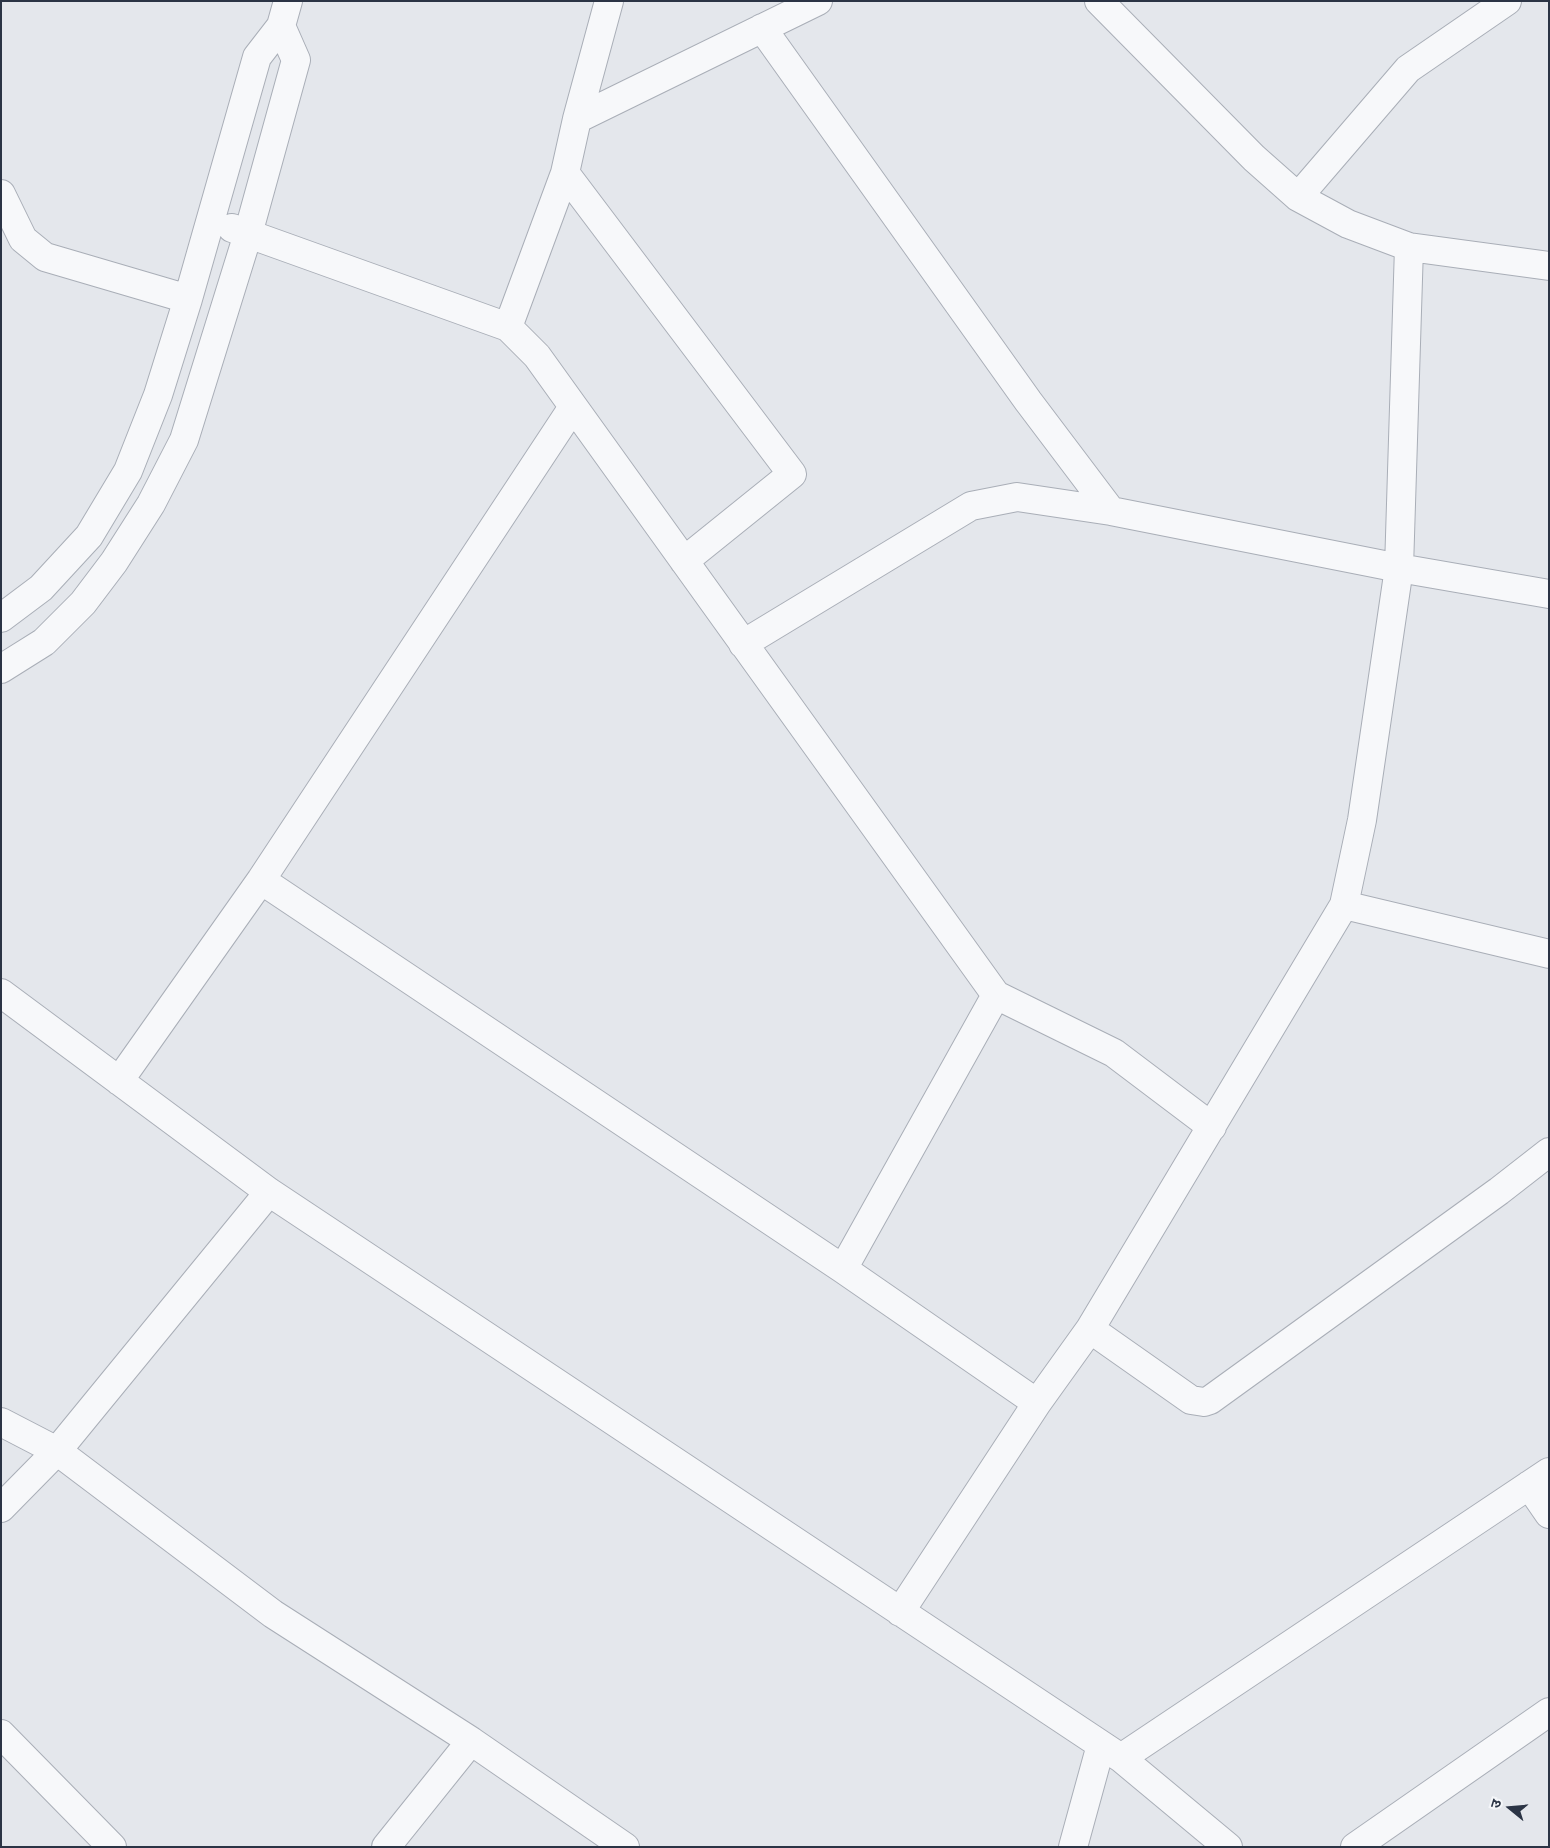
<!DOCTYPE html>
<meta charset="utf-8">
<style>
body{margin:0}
#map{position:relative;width:1550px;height:1848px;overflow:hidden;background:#e4e7ec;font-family:"DM Sans","Noto Sans Devanagari",sans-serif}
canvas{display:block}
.frame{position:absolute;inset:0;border:2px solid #2b3445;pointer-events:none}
.north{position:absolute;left:1485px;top:1783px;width:50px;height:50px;-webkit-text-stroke:4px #f4f6f9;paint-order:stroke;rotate:287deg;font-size:14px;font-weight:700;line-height:20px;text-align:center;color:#2b3445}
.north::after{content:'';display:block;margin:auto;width:18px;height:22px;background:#2b3445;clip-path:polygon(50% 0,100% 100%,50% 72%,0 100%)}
</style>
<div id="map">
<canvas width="1550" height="1848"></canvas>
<div class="frame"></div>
<div class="north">उ</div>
</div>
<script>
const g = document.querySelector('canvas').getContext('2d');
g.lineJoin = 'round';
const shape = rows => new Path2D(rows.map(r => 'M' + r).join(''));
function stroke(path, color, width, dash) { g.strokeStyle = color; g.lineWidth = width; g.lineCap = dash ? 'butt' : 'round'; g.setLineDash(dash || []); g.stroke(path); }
const minor = shape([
 [609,1,577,119,565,173,508,327,537,356,996,995],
 [1099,1,1254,158,1298,197,1348,224,1409,247,1549,266],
 [762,28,1028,401,1111,511],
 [577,119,818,1],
 [565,173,792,474,684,561],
 [1,194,23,239,45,257,188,299],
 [1298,197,1408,69,1507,1],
 [232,228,508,327],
 [1,618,41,588,89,536,128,471,158,395,188,299,257,57,281,26,288,1],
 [743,644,971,506,1017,497,1111,511,1399,568,1549,594],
 [1,669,44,642,83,603,114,562,151,504,184,440,248,234,296,60,281,26],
 [261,880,843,1269,1037,1403],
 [1344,905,1549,954],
 [1,993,269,1192,1121,1758,1228,1847],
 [119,1081,261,880,573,407],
 [843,1269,996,995,1114,1053,1212,1127],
 [1090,1329,1191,1400,1204,1402,1210,1400,1499,1191,1549,1152],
 [1,1422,57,1451,273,1614,471,1741,625,1847],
 [1529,1485,1549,1514],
 [1,1508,57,1451,269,1192],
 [900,1612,1037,1403,1090,1329,1344,905,1362,820,1399,568,1409,247],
 [1,1734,112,1847],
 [1121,1758,1549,1472],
 [386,1847,471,1741],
 [1073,1847,1101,1745],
 [1355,1847,1549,1712]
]);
stroke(minor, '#a9aeb7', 30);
stroke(minor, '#f7f8fa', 28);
</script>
